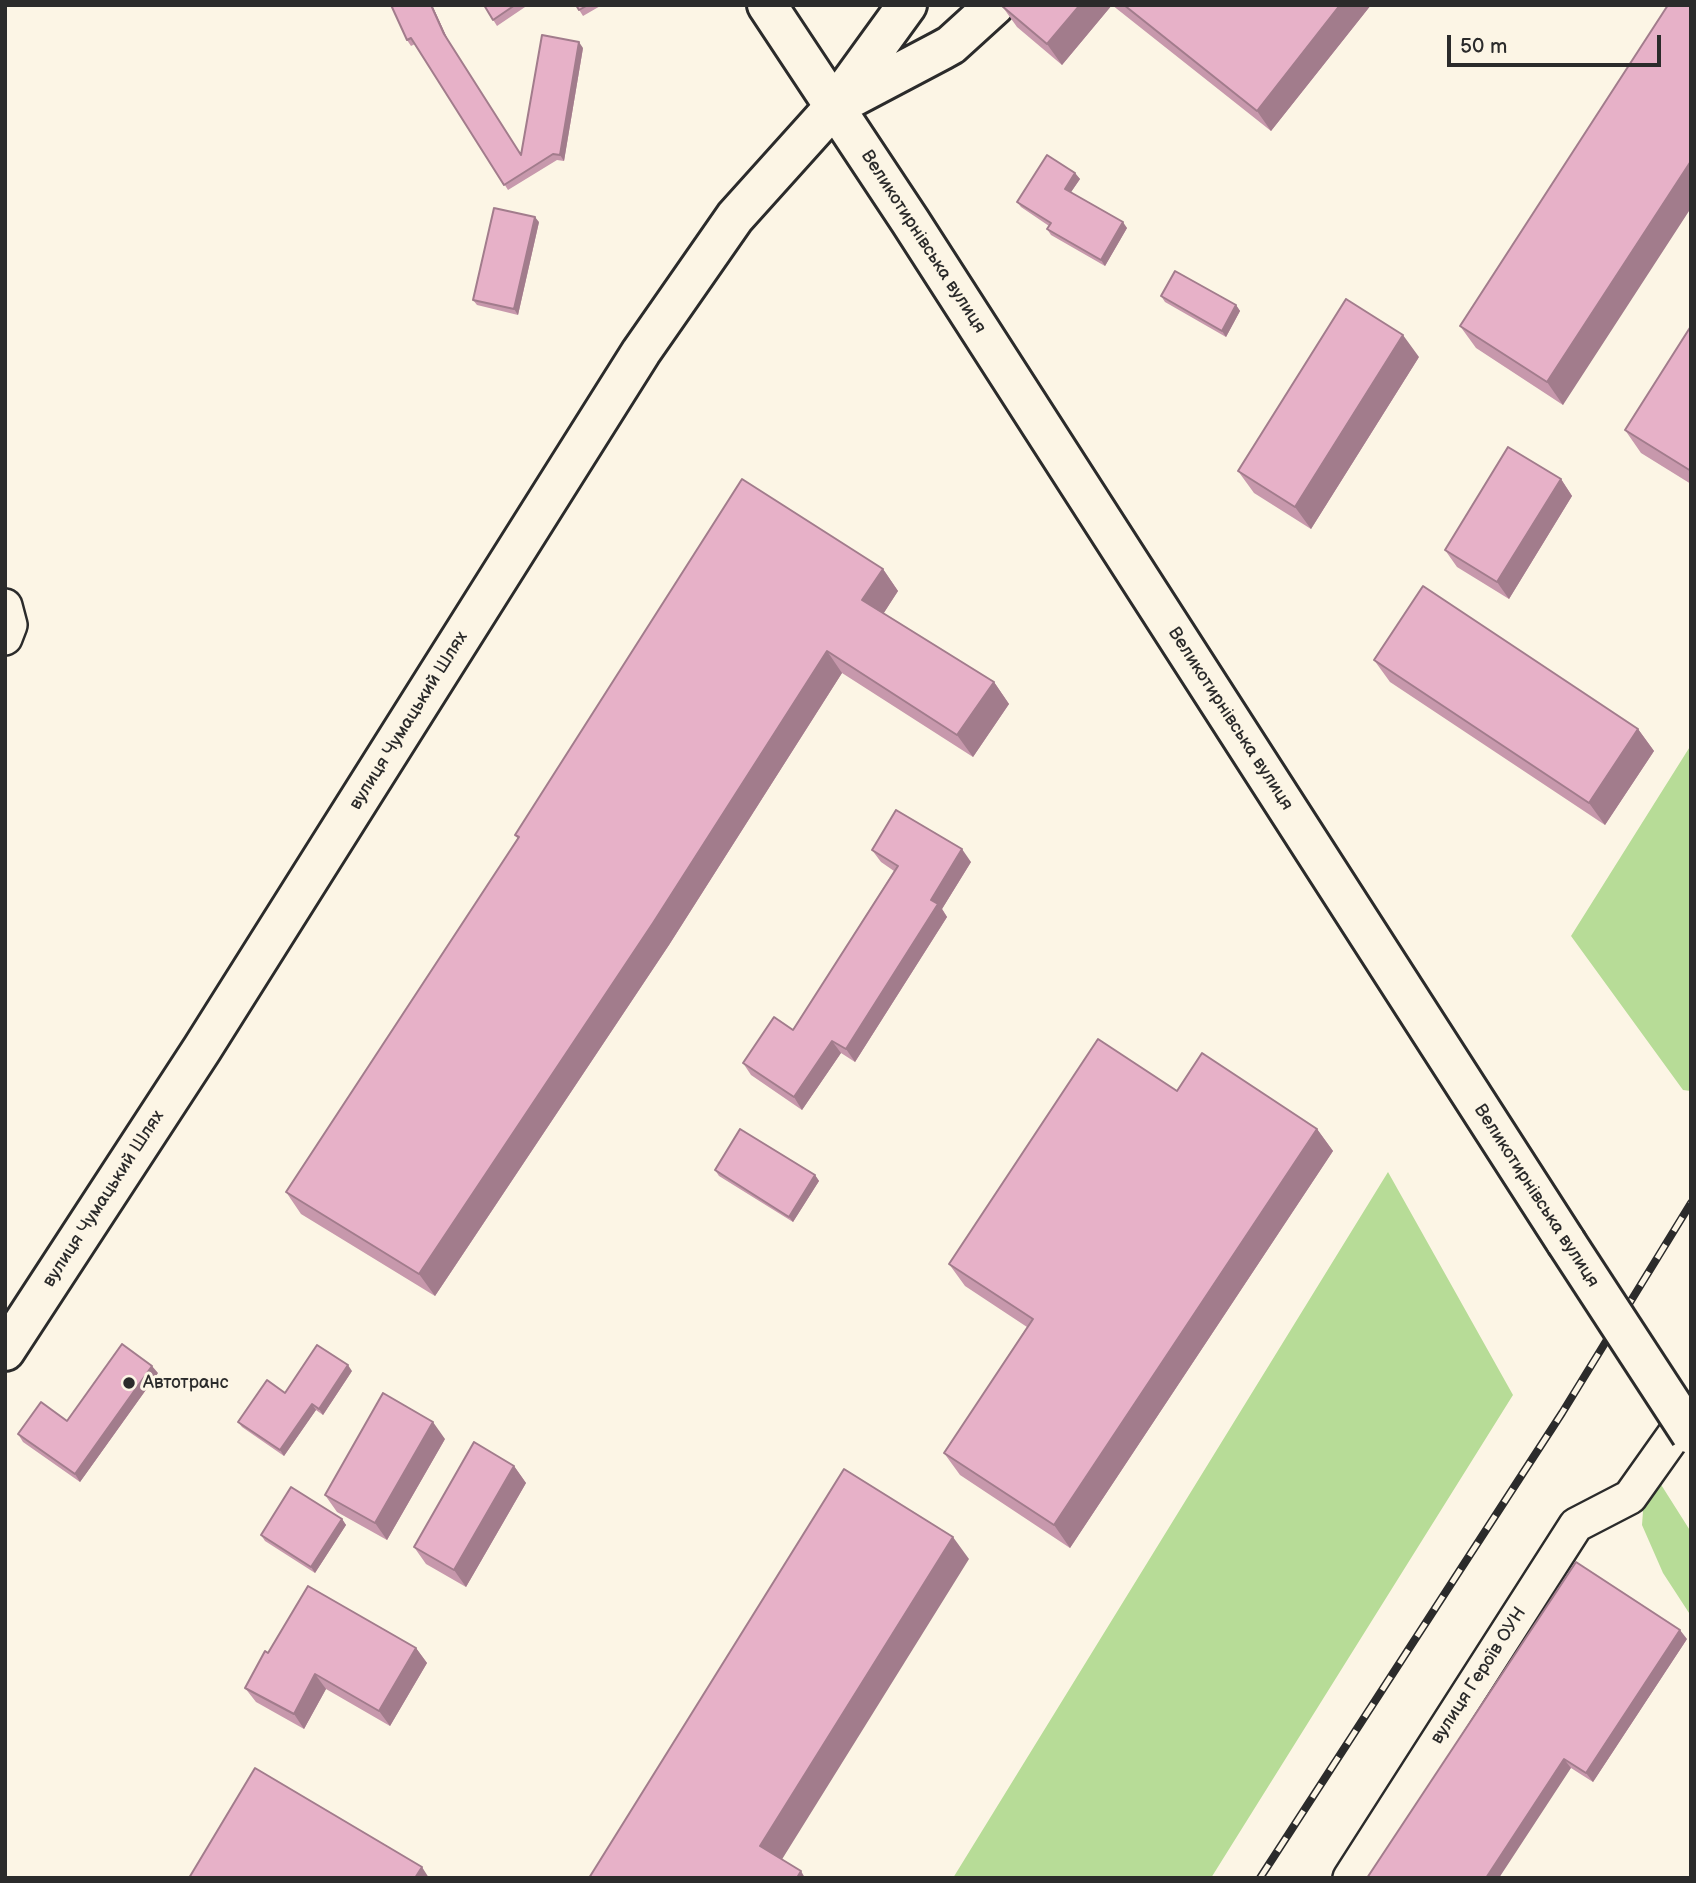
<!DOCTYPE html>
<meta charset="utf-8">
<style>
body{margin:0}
#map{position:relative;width:1696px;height:1883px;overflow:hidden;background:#fcf5e5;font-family:"Balsamiq Sans",sans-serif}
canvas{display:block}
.frame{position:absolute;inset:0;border:7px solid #2b2b2b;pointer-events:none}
.scale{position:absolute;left:1447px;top:35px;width:214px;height:32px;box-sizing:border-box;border:4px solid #2b2b2b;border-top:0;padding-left:9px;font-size:21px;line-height:24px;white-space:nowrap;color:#2b2b2b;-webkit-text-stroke:5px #fcf5e5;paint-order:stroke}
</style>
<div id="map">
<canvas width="1696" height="1883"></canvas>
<div class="frame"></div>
<div class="scale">50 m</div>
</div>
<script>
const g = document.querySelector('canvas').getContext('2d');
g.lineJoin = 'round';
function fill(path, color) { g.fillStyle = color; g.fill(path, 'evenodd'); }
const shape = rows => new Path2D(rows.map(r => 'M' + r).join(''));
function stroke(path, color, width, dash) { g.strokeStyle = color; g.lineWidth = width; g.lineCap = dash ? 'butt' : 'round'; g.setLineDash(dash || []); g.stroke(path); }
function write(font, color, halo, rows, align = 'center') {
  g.font = font + ' "Balsamiq Sans",sans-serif'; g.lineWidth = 6; g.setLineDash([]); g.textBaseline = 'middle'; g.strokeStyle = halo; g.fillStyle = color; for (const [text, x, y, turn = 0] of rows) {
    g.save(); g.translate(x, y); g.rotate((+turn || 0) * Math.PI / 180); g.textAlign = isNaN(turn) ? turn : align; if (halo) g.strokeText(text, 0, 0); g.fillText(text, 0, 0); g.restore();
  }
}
const green = shape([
 [1691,745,1691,1091,1683,1090,1571,936],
 [1388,1172,1513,1395,1211,1878,953,1878],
 [1660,1483,1691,1532,1691,1616,1663,1573,1642,1525,1644,1498]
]);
const street = shape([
 [5,606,10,625,5,638],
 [1350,1878,1576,1525,1630,1497,1691,1411]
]);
const secondary = shape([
 [5,1351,202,1049,641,352,735,217,834,107]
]);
const primary = shape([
 [767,5,910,221,1566,1242],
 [839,99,907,5],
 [834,107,942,50,951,45,995,5]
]);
const rail = shape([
 [1260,1878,1562,1413,1691,1203]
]);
const primaryBridge = shape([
 [1566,1242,1691,1434]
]);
const wall = shape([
 [391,5,432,5,448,40,521,155,583,48,564,161,557,160,508,190,415,44,411,46,407,40],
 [484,5,528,5,497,26],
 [576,5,602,5,583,16],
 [1112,5,1371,5,1271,131],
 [1112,5,1062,65,1017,27,1002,6],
 [1668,5,1563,405,1476,348,1460,326],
 [1075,173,1080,179,1071,192,1127,228,1105,266,1051,235,1047,229,1049,226,1021,207,1017,202],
 [539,222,518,315,477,305,473,300],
 [1161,296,1236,305,1240,311,1226,337,1165,302],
 [1691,326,1691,484,1641,453,1625,430],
 [1419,357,1311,529,1254,493,1238,471],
 [1561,479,1572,496,1509,599,1457,567,1445,550],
 [883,569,898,591,883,614,994,682,1009,704,973,757,842,673,669,945,435,1296,301,1214,286,1192,518,839,515,835],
 [1374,660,1638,729,1654,751,1605,825,1390,682],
 [872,850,971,862,942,909,947,917,855,1062,841,1053,802,1110,751,1075,743,1063,793,1030,894,871,881,862],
 [1177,1091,1317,1129,1333,1151,1070,1548,960,1475,944,1453,1027,1327,965,1286,949,1264],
 [715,1170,815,1175,819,1181,793,1222,719,1176],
 [352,1371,323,1415,316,1410,284,1456,242,1427,238,1422,285,1393],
 [158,1373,80,1482,23,1442,18,1434,67,1421],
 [445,1439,387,1540,337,1512,325,1495],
 [514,1466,526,1483,466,1587,426,1564,414,1547],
 [342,1519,346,1525,315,1573,265,1541,261,1535],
 [1687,1639,1593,1782,1571,1768,1367,1878],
 [416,1648,427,1663,390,1726,326,1689,304,1729,256,1702,245,1688,268,1653]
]);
const shadedWall = shape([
 [431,5,432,5,448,40,444,34],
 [1080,5,1112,5,1062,65,1047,44],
 [1340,5,1371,5,1271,131,1257,111],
 [579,42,583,48,564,161,560,155],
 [1691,161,1691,208,1563,405,1547,382],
 [1075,173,1080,179,1069,195,1065,189],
 [535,217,539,222,518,315,514,309],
 [1123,222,1127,228,1105,266,1101,260],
 [1236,305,1240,311,1226,337,1222,331],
 [1403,335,1419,357,1311,529,1295,507],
 [1561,479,1572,496,1509,599,1497,582],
 [883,569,898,591,878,622,862,600],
 [827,651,842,673,669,945,435,1296,419,1274],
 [994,682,1009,704,973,757,957,735],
 [1638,729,1654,751,1605,825,1589,803],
 [962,849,971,862,942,909,947,917,855,1062,846,1049,931,900],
 [832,1041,841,1053,802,1110,794,1097],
 [1317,1129,1333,1151,1070,1548,1054,1525],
 [815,1175,819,1181,793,1222,789,1217],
 [348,1365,352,1371,323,1415,319,1409],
 [152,1366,158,1373,80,1482,75,1474],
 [312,1404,316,1410,284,1456,280,1450],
 [433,1422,445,1439,387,1540,375,1523],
 [514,1466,526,1483,466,1587,454,1570],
 [342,1519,346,1525,315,1573,311,1567],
 [953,1537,969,1559,776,1869,760,1846],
 [1680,1630,1687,1639,1593,1782,1586,1773],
 [416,1648,427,1663,390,1726,379,1711],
 [315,1674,326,1689,304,1729,294,1714],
 [1564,1759,1571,1768,1499,1878,1486,1878],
 [422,1867,429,1878,415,1878],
 [801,1871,805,1878,797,1878]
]);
const building = shape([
 [391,5,431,5,444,34,521,155,542,35,579,42,560,155,553,154,504,185,411,38,407,40,391,5],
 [484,5,515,5,493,20,484,5],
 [576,5,588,5,579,10,576,5],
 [1003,5,1080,5,1047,44,1002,6,1003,5],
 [1124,5,1340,5,1257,111,1124,5],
 [1668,5,1691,5,1691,161,1547,382,1460,326,1668,5],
 [1047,155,1075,173,1065,189,1123,222,1101,260,1047,229,1051,223,1017,202,1047,155],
 [494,208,535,217,514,309,473,300,494,208],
 [1175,271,1236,305,1222,331,1161,296,1175,271],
 [1346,299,1403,335,1295,507,1238,471,1346,299],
 [1691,326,1691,471,1625,430,1691,326],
 [1508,447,1561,479,1497,582,1445,550,1508,447],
 [742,479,883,569,862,600,994,682,957,735,827,651,653,923,419,1274,286,1192,519,837,515,835,742,479],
 [1423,586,1638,729,1589,803,1374,660,1423,586],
 [896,810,962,849,931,900,938,904,846,1049,832,1041,794,1097,743,1063,774,1017,793,1030,898,866,872,850,896,810],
 [1098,1039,1177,1091,1202,1053,1317,1129,1054,1525,944,1453,1033,1319,949,1264,1098,1039],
 [740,1129,815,1175,789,1217,715,1170,740,1129],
 [122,1344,152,1366,75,1474,18,1434,41,1402,67,1421,122,1344],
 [317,1345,348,1365,319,1409,312,1404,280,1450,238,1422,267,1380,285,1393,317,1345],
 [383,1393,433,1422,375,1523,325,1495,383,1393],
 [474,1442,514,1466,454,1570,414,1547,474,1442],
 [844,1469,953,1537,760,1846,801,1871,797,1878,589,1878,844,1469],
 [291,1487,342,1519,311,1567,261,1535,291,1487],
 [1576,1562,1680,1630,1586,1773,1564,1759,1486,1878,1367,1878,1576,1562],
 [308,1586,416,1648,379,1711,315,1674,294,1714,245,1688,265,1651,268,1653,308,1586],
 [255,1768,422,1867,415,1878,189,1878,255,1768]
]);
const markers = [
 [129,1383,7,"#2b2b2b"]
];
const streetNames = [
 ["Великотирнівська вулиця",923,242,57],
 ["Великотирнівська вулиця",1230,719,57],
 ["вулиця Чумацький Шлях",409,721,-58],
 ["Великотирнівська вулиця",1536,1196,57],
 ["вулиця Чумацький Шлях",104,1199,-57],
 ["вулиця Героїв ОУН",1479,1676,-57]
];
const poiNames = [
 ["Автотранс",143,1383]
];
fill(green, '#b7dc97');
stroke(street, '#2b2b2b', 38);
stroke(secondary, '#2b2b2b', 44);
stroke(primary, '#2b2b2b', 44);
stroke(street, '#fcf5e5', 33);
stroke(secondary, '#fcf5e5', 38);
stroke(primary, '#fcf5e5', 38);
stroke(rail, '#2b2b2b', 8);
stroke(rail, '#fcf5e5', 5, [16]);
stroke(primaryBridge, '#2b2b2b', 44, []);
stroke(primaryBridge, '#fcf5e5', 38);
fill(wall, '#c798ac');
fill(shadedWall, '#a27c8c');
fill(building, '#e7b1c8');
stroke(building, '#a27c8c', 2);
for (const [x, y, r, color] of markers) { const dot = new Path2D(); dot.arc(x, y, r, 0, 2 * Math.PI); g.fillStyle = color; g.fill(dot); stroke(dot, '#fcf5e5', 2.5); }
write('18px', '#2b2b2b', '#fcf5e5', streetNames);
write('18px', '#2b2b2b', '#fcf5e5', poiNames, 'left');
</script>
